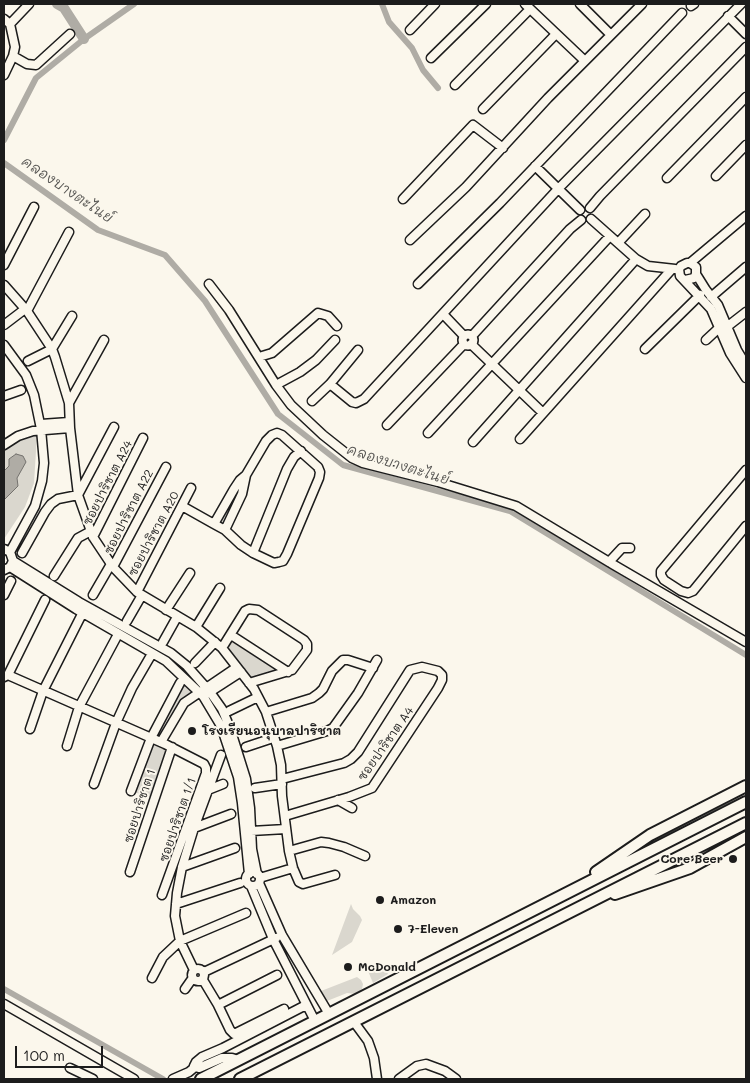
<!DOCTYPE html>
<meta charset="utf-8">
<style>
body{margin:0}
#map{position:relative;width:750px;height:1083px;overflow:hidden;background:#fbf7ec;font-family:Mali,sans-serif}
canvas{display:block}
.frame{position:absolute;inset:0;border:5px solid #1c1c1c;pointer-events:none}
.scale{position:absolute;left:15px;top:1046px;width:88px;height:22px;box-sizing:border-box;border:2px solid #1c1c1c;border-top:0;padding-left:6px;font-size:15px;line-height:18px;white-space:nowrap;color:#1c1c1c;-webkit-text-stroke:4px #fbf7ec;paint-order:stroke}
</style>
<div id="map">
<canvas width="750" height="1083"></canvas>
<div class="frame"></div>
<div class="scale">100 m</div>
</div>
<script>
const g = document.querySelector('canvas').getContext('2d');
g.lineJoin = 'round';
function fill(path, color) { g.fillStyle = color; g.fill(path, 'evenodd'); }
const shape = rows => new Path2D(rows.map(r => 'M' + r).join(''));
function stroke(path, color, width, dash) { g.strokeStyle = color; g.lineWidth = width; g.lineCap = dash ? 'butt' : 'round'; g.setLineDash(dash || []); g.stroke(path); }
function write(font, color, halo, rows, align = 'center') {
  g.font = font + ' Mali,"Playpen Sans Thai",sans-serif'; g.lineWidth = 4; g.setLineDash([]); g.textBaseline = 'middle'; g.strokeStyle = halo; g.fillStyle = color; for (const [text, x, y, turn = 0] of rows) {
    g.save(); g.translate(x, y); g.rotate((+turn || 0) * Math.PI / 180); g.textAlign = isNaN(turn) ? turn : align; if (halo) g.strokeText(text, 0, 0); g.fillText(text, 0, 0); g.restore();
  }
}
const green = shape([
 [30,435,37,435,34,483,25,507,4,539,4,448,12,442],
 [246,475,225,530,214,524],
 [231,635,288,672,249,683,222,648],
 [180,683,196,695,184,703,161,742,172,747,155,799,131,791],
 [351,904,353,909,360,916,362,920,352,942,332,955],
 [383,964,388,974,373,983,368,971],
 [357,977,361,980,363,984,362,989,356,994,347,993,327,1001,321,998,316,993]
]);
const water = shape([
 [16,454,23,456,26,462,17,478,18,486,4,500,4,471,9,466,9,459,16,454]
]);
const canal = shape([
 [382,4,389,22,412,48,423,70,438,88],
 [4,140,36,78,84,39,134,4],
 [4,163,98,230,165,255,205,301,278,414,343,465,510,511,746,655],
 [4,989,163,1079]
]);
const river = shape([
 [57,4,64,8,84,39]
]);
const minor = shape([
 [525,4,585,61],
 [580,4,611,35],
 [691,6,694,4],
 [728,16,746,34],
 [4,19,10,24,15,47,13,56,4,75],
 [10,24,29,4],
 [410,30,435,4],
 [13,56,27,64,36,65,70,34],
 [431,58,486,4],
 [455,85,530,9],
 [483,109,556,34],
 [535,166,580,210],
 [716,176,746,145],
 [667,178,746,97],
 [403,199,473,125,503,148],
 [590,208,600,196,746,47],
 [591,219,636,259,648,266,675,269],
 [410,240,466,187,548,98,642,4],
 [618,243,645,214],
 [690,263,746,216],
 [4,265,34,207],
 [696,274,706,290,718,305,737,350,746,365],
 [685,280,694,278,696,274,696,267,690,263,687,263,681,266,679,269,680,276,711,309,730,353,746,378],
 [209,284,229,310,276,385,291,405,323,435,352,458,363,463,438,482,516,506,614,565,746,642],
 [418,284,500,203,682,13],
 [4,285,27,311,52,349,55,357,69,403,70,428,78,495,93,537,113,567,137,592,196,627,222,648,254,689,266,712,277,746,281,765,282,796,289,851,293,868,299,882,303,884,335,875],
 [711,297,746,267],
 [27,311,69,232],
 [443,314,464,336],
 [4,325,25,309],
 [728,326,746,312],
 '462.5 340a5.5 5.5 0 1 1 11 0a5.5 5.5 0 1 1-11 0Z',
 [472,336,570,229,581,220],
 [706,340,720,327],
 [471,344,543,413],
 [4,345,26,375,34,395,41,429,44,463,42,481,35,506,10,552],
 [645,349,700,295],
 [259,357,272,353,318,313,328,316,337,326],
 [28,361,52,349,72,316],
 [330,384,352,402,356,403,364,399,558,189,741,4],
 [276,385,300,372,316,360,335,340],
 [4,396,21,390],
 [312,401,330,384,358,350],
 [69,403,104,340],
 [41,424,69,422],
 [387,425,464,344],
 [428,433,610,236],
 [520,439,671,270],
 [473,442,636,259],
 [4,445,18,436,33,431,70,428],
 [746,470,666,565,661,571,661,575,664,580,681,591,688,593,693,591,746,526],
 [182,506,214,524,225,530,241,545,253,553,274,563,279,562,283,561,287,554,319,478,320,472,318,467,282,435,277,433,272,435,266,441,246,475,240,480,234,489,214,524],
 [225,530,242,494,246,475],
 [93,537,143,438],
 [4,549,10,552,13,561,10,567,4,570],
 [22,553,45,512,51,504,58,499,78,495,114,427],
 [253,553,287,469,294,457,301,451],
 [13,561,79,602,171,653,187,666,210,692,222,709,230,728,246,779,250,808,252,849,257,874],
 [609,562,622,548,630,548],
 [10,567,76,609,166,661,203,696,221,726,238,777,242,803,249,874],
 [113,567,166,467],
 [54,576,78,538,91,531],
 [137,592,191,488],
 [4,595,11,581],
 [93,595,111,564],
 [166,610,190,573],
 [127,621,142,595],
 [196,627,220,588],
 [231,635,288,672],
 [163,642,177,617],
 [222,648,245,611,249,609,258,610,304,640,307,644,307,650,292,670,249,683],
 [195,663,215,642],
 [8,675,45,600],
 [4,677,8,675,165,744,204,764,206,768,206,773,162,895],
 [207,694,241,672],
 [229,711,258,697],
 [266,712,312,698,319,693,323,689,332,671,343,660,348,660,373,668],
 [30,729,43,691,81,616],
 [161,742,184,703,237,667],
 [67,746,79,707,116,638],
 [277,746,327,731,333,728,358,693,377,660],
 [246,747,273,738],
 [282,779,344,763,351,759,358,752,410,670,422,667,438,671,442,675,442,680,438,688,372,788,349,797,285,816],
 [94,784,116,723,132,688,150,657],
 [255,788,282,784],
 [208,790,223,784],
 [131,791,151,738,180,683],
 [338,800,352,808],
 [194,828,231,814],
 [251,831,286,829],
 [289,851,321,842,329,843,344,847,365,856],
 [182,867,235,848],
 [130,872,172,747],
 '246 879a7 7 0 1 1 14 0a7 7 0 1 1-14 0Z',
 [263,877,293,868],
 [259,883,282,935,329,1014],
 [251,886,273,939,315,1021],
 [176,904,240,883],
 '192 975a6 6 0 1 1 12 0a6 6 0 1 1-12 0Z',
 [194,970,180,941,175,916,177,893,182,867,194,828,221,755],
 [204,972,276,938],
 [152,978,163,957,180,941,246,913],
 [203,980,218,1005,230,1030,234,1034,284,1009],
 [185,989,192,979],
 [4,1004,134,1079],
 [218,1005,277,975],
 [354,1022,368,1041,374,1058,377,1079],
 [238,1060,232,1058,222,1058,199,1068,194,1066,196,1062,202,1057,223,1048,306,1005],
 [70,1068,93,1079],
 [173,1079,189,1072,195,1067],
 [399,1079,417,1066,426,1064,445,1071,456,1079]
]);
const major = shape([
 [596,872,650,835,746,786],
 [615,894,690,868,746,837],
 [201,1079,746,802],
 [240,1079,746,823]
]);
const markers = [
 [192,731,5,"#1c1c1c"],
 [733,859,5,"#1c1c1c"],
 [380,900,5,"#1c1c1c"],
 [398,929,5,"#1c1c1c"],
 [348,967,5,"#1c1c1c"]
];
const streetNames = [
 ["ซอยปาริชาต A24",108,483,-63],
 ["ซอยปาริชาต A22",129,512,-63],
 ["ซอยปาริชาต A20",154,534,-62],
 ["ซอยปาริชาต A4",386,744,-55],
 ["ซอยปาริชาต 1",140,806,-72],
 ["ซอยปาริชาต 1/1",178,820,-71]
];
const poiNames = [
 ["โรงเรียนอนุบาลปาริชาต",202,731],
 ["Core Beer",723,859,"right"],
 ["Amazon",390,900],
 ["7-Eleven",408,929],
 ["McDonald",358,967]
];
const waterNames = [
 ["คลองบางตะไนย์",67,190,34],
 ["คลองบางตะไนย์",398,465,17]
];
fill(green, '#dad7ce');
fill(water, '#afaca5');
stroke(water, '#74726e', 1);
stroke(canal, '#afaca5', 6);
stroke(river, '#afaca5', 10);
stroke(minor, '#1c1c1c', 11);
stroke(major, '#1c1c1c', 14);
stroke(minor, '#fbf7ec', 8);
stroke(major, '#fbf7ec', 10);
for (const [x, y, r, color] of markers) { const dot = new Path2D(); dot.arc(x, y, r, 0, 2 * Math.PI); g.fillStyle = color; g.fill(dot); stroke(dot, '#fbf7ec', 2); }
write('12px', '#1c1c1c', '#fbf7ec', streetNames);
write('bold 12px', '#1c1c1c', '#fbf7ec', poiNames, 'left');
write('italic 14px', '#575653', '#fbf7ec', waterNames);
</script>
